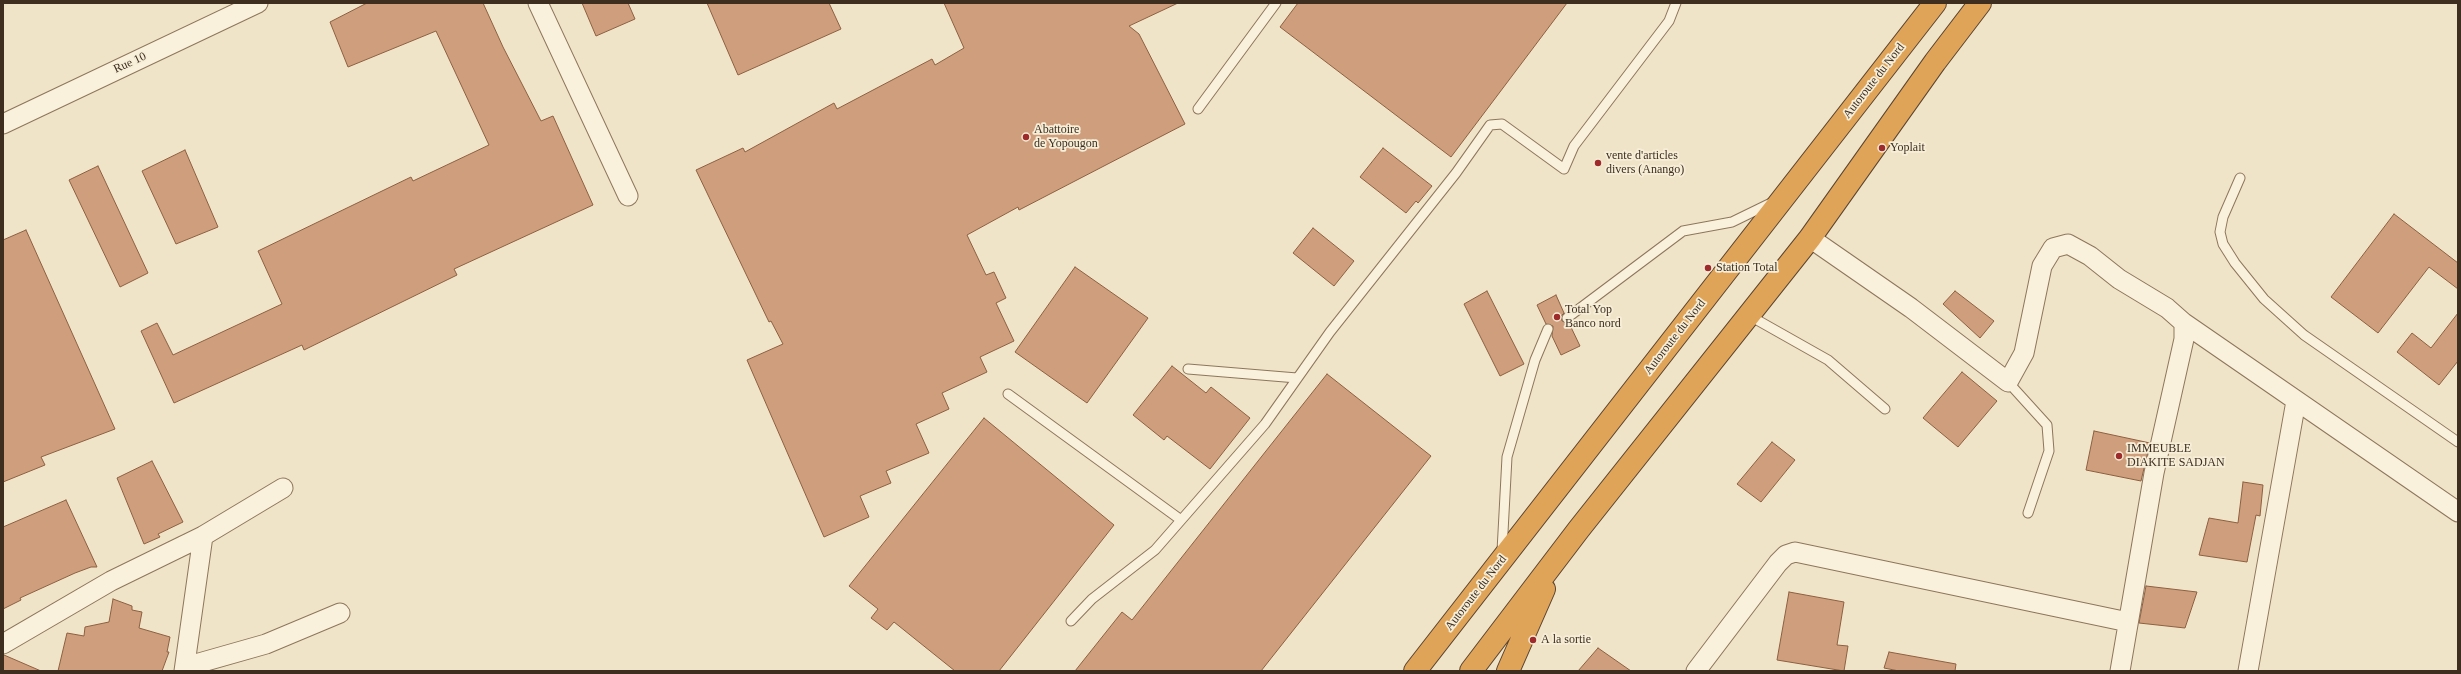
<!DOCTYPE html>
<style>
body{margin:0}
#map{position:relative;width:2461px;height:674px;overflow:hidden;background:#f0e4c8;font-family:Georgia,serif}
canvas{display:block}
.frame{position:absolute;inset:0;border:4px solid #3d2e20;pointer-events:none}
</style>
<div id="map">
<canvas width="2461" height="674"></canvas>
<div class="frame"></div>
</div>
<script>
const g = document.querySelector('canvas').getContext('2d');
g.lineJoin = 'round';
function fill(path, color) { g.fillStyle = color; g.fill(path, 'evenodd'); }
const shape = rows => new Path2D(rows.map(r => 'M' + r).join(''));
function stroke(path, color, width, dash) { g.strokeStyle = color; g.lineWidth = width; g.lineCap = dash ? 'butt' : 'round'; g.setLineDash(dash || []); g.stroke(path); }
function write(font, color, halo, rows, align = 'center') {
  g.font = font + ' Georgia,serif'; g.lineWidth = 3.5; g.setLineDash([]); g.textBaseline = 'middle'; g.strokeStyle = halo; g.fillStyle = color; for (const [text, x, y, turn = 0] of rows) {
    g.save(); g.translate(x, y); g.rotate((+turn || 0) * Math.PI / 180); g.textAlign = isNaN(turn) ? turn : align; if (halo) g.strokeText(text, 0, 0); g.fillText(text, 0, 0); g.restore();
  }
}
const building = shape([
 [367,3,483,3,503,47,541,121,553,116,593,205,454,269,457,275,304,350,302,345,174,403,141,331,157,323,173,355,282,304,258,251,411,177,413,181,489,145,436,31,348,67,330,22,367,3],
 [582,3,628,3,635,19,596,36,582,3],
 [707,3,829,3,841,29,738,75,707,3],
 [944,3,1178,3,1129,26,1139,34,1185,124,1019,210,1018,207,967,235,986,275,994,272,1006,298,996,303,1014,341,980,357,987,372,942,393,949,409,916,424,929,453,886,471,891,483,860,496,869,517,824,537,747,360,783,344,771,321,769,322,696,170,743,148,745,152,834,103,837,109,932,59,935,65,964,48,944,3],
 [1298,3,1567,3,1451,157,1280,27,1298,3],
 [1383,148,1432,186,1418,203,1416,201,1406,213,1360,177,1383,148],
 [185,150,218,227,176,244,142,171,185,150],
 [98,166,148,273,120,287,69,180,98,166],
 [2394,214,2458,263,2458,289,2429,267,2378,333,2331,297,2394,214],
 [1313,228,1354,261,1334,286,1293,253,1313,228],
 [26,230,115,429,41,457,45,465,3,482,3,240,26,230],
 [1075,267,1148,318,1087,403,1015,352,1075,267],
 [1487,291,1524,364,1500,376,1464,304,1487,291],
 [1955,291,1994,321,1980,338,1943,304,1955,291],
 [1556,295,1564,313,1561,316,1562,321,1569,323,1580,346,1561,355,1552,336,1553,326,1546,324,1537,305,1556,295],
 [2458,313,2458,361,2439,385,2397,352,2412,333,2431,348,2458,313],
 [1172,366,1206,393,1211,387,1250,418,1210,469,1167,436,1164,440,1133,415,1172,366],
 [1962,372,1997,401,1958,447,1923,418,1962,372],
 [1327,374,1431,456,1261,671,1075,671,1122,612,1132,620,1327,374],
 [984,418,1114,525,999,671,955,671,894,622,887,630,871,618,878,609,849,586,984,418],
 [2094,431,2150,443,2141,481,2086,470,2094,431],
 [1772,442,1795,460,1761,502,1737,484,1772,442],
 [152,461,183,522,158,534,160,537,144,544,117,478,152,461],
 [2243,482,2263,485,2260,516,2256,515,2247,562,2199,555,2209,518,2238,523,2243,482],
 [66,500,97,567,91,567,75,573,20,598,21,600,3,609,3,527,66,500],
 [2146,586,2197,592,2185,628,2139,623,2146,586],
 [1789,592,1844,602,1837,645,1848,646,1844,671,1777,660,1789,592],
 [113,599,132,606,132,610,142,612,139,628,170,637,167,652,169,652,162,671,58,671,67,633,84,636,85,627,109,622,113,599],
 [1598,648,1631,671,1578,671,1598,648],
 [1889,652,1956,664,1955,671,1899,671,1884,668,1889,652],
 [3,655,4,655,41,671,3,671,3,655]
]);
const lane = shape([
 [1198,109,1276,3],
 [2240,178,2223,217,2220,232,2223,244,2235,263,2264,299,2304,335,2458,442],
 [1750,316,1828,360,1885,409],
 [1567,318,1683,231,1732,222,1771,203],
 [1188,369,1297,378],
 [2008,382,2047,425,2049,451,2028,513],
 [1008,394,1181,520],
 [1502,551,1507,457,1535,360,1548,329],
 [1071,621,1092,599,1155,550,1265,424,1330,332,1456,173,1490,125,1502,124,1564,169,1574,146,1669,21,1676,3]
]);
const street = shape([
 [538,3,628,196],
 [3,124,258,3],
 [1810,238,1911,308,2008,382,2024,353,2042,266,2053,248,2068,244,2090,256,2119,279,2167,308,2184,323,2458,512],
 [3,644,111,581,203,536,283,488],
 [185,667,266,644,340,613],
 [184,671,203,536],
 [1696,671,1778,563,1786,555,1795,552,2128,622],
 [2120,671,2154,473,2184,339,2184,323],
 [2248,671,2296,401]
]);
const highway = shape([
 [1415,671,1935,3],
 [1471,671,1579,529,1810,238,1935,62,1980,3],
 [1508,671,1544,589]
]);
const markers = [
 [1026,137,4,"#9e2a2b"],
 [1882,148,4,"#9e2a2b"],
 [1598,163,4,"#9e2a2b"],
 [1708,268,4,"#9e2a2b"],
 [1557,317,4,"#9e2a2b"],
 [2119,456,4,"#9e2a2b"],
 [1533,640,4,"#9e2a2b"]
];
const streetNames = [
 ["Rue 10",130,63,-25],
 ["Autoroute du Nord",1874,81,-52],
 ["Autoroute du Nord",1675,337,-52],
 ["Autoroute du Nord",1476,593,-52]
];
const poiNames = [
 ["Abattoire",1034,130],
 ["de Yopougon",1034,144],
 ["Yoplait",1890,148],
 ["vente d'articles",1606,156],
 ["divers (Anango)",1606,170],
 ["Station Total",1716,268],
 ["Total Yop",1565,310],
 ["Banco nord",1565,324],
 ["IMMEUBLE",2127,449],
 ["DIAKITE SADJAN",2127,463],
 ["A la sortie",1541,640]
];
fill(building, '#cf9f7d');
stroke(building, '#8d5f41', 1);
stroke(lane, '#8d765c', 11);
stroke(street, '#8d765c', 21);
stroke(highway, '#5b4430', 24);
stroke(lane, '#faf1dc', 9);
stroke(street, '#faf1dc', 19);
stroke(highway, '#e0a458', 22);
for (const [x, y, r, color] of markers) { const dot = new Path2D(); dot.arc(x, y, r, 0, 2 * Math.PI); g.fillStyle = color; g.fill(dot); stroke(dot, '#f7eed8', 1.5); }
write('12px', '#3d2e20', '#f7eed8', streetNames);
write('12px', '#3d2e20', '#f7eed8', poiNames, 'left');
</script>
